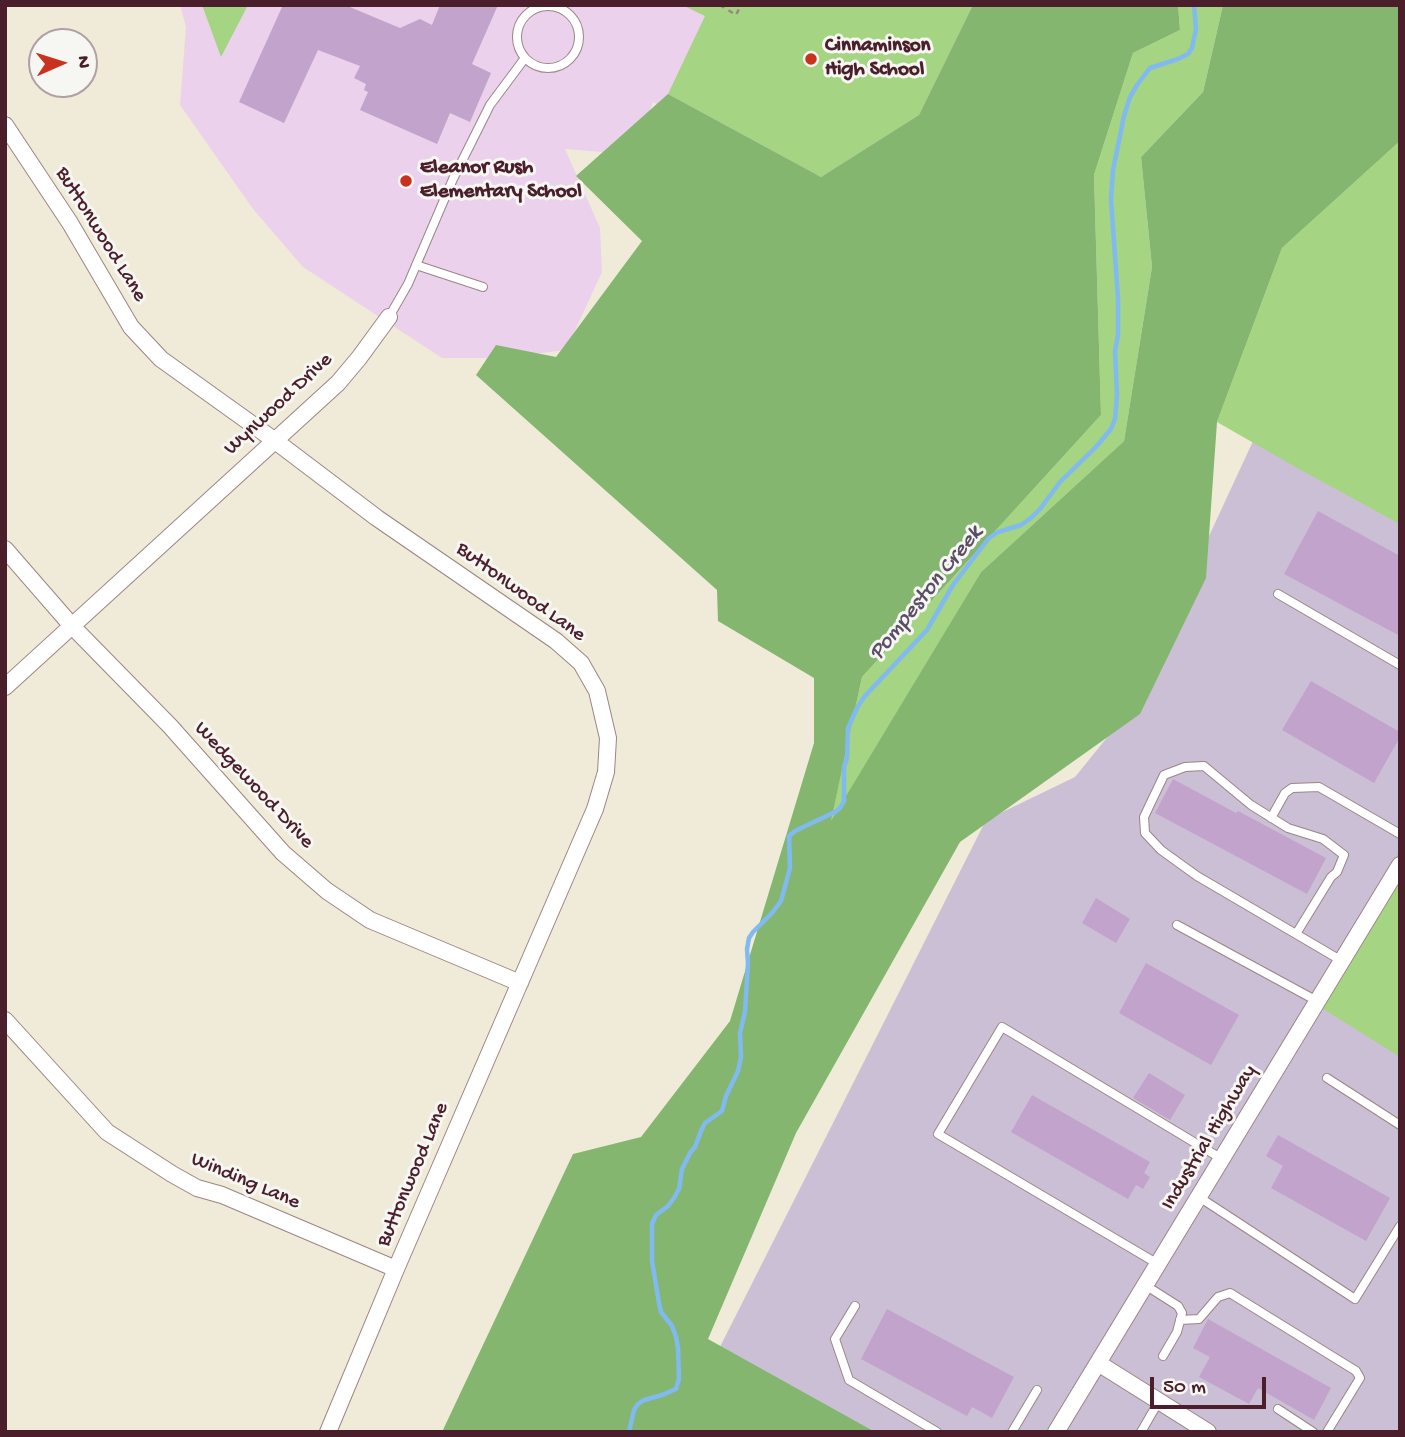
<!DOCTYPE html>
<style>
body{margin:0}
#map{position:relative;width:1405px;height:1437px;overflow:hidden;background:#efebd8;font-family:"Gochi Hand",sans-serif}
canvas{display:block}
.frame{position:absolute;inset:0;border:7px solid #4a1f2b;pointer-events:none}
.north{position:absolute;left:28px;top:28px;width:70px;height:70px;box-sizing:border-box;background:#f6f6f2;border:2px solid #b1a0a2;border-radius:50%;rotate:87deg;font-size:19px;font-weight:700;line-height:28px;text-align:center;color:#4a1f2b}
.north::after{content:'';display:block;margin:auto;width:24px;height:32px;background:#c8321e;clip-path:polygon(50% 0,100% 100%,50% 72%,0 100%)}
.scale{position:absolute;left:1150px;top:1377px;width:116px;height:32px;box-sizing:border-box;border:4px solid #4a1f2b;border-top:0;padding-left:9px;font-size:21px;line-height:24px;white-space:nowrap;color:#4a1f2b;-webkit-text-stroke:5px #f6f6f2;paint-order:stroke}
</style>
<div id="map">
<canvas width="1405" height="1437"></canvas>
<div class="frame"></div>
<div class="north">N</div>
<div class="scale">50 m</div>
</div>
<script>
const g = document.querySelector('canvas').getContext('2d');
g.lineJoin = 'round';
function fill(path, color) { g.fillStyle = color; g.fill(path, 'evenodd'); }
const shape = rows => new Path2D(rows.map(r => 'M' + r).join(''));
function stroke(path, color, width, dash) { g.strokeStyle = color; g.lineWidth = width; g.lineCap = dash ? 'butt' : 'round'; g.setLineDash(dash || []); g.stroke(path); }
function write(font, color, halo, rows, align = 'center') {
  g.font = font + ' "Gochi Hand",sans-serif'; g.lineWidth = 6; g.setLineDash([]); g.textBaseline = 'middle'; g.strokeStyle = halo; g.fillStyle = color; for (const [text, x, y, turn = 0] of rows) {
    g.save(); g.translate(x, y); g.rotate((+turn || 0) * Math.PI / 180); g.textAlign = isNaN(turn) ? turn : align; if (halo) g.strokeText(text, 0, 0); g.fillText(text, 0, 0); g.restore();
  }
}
const built = shape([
 [180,5,977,5,936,96,905,141,856,171,797,177,653,102,647,119,615,153,565,149,600,228,602,272,566,350,501,358,442,358,303,267,253,209,180,105,186,27]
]);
const industrial = shape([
 [1400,154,1400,1432,677,1432,986,820,1075,777,1127,713,1260,426]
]);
const green = shape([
 [202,5,248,5,221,57],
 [682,5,973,5,919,115,821,177,668,94,705,16],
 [1178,5,1223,5,1203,92,1141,157,1152,267,1124,441,981,572,830,824,862,677,1101,415,1094,175,1133,53,1180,30],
 [1400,141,1400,524,1299,469,1217,422,1282,248],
 [1400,850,1400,1057,1309,1000]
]);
const forest = shape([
 [973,5,1178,5,1180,30,1133,53,1094,175,1101,415,862,677,831,821,981,572,1124,441,1152,267,1141,157,1203,92,1223,5,1400,5,1400,141,1282,248,1217,422,1206,578,1140,714,960,842,796,1133,708,1339,875,1432,442,1432,573,1154,641,1137,730,1021,814,743,814,678,718,621,717,590,476,375,496,345,556,357,642,241,576,176,668,94,821,177,919,115]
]);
const stream = shape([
 [629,1432,634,1410,638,1404,644,1400,662,1395,676,1389,679,1379,678,1348,676,1337,672,1326,661,1312,659,1303,652,1261,652,1224,656,1215,668,1206,674,1198,679,1189,682,1169,690,1153,695,1147,701,1131,705,1123,722,1111,726,1096,738,1071,741,1057,740,1033,745,1012,748,963,747,949,749,938,753,932,772,913,781,901,790,868,789,836,795,831,835,812,840,808,844,801,844,767,847,758,848,728,858,706,865,696,927,630,953,585,989,538,998,532,1021,525,1031,518,1040,509,1060,482,1096,447,1111,429,1115,419,1117,395,1115,351,1118,335,1118,299,1111,199,1113,170,1124,116,1130,97,1137,85,1150,68,1178,59,1188,54,1192,48,1196,29,1194,5]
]);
const building = shape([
 [283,5,345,5,400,28,420,19,432,25,440,5,498,5,472,64,491,73,470,122,450,113,437,144,360,110,368,92,364,90,366,84,354,78,360,66,318,50,284,123,239,102],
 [1318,511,1400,556,1400,636,1284,574],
 [1311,681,1400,732,1400,737,1374,783,1282,730],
 [1173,779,1236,813,1238,811,1326,858,1307,894,1155,813],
 [1096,898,1130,919,1116,943,1082,923],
 [1146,963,1239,1015,1211,1065,1119,1013],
 [1149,1073,1185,1095,1170,1120,1133,1098],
 [1032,1095,1150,1162,1144,1173,1150,1177,1143,1189,1136,1185,1128,1199,1011,1132],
 [1278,1135,1390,1198,1366,1241,1271,1188,1283,1166,1266,1156],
 [887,1309,1014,1377,992,1418,972,1407,967,1416,861,1359],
 [1208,1319,1331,1388,1314,1420,1258,1388,1249,1404,1199,1377,1210,1357,1193,1348]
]);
const path = shape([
 [720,5,736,15,741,5]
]);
const service = shape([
 '517 37a31 31 0 1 1 62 0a31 31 0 1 1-62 0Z',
 [416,265,483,287],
 [389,317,408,284,453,179,490,105,525,58],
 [1278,594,1400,665],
 [1271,818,1285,793,1292,788,1319,787,1400,834],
 [1177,925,1317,1001],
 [1296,934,1331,877,1337,872,1344,855,1323,839,1288,828,1251,805,1204,766,1185,767,1164,775,1144,817,1145,833,1161,850,1197,876,1296,934,1342,961],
 [1327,1078,1400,1125],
 [1199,1197,1355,1299,1400,1226],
 [1158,1264,938,1134,1002,1027,1222,1159],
 [1145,1285,1178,1306,1182,1313,1177,1332,1163,1356],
 [855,1306,835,1339,849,1380,937,1432],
 [1180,1320,1199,1319,1218,1297,1230,1293,1356,1371,1360,1378,1327,1432],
 [1278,1409,1313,1432],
 [1012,1432,1037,1390],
 [1141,1432,1159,1401]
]);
const minor = shape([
 [5,125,70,223,131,327,161,359,274,440,377,518,556,641,581,663,597,691,608,738,606,772,595,809,396,1269,328,1432],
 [5,549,72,626,170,726,283,853,327,891,370,920,520,983],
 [5,687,338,383,359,358,389,317],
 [5,1020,107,1132,172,1174,197,1188,222,1195,396,1269],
 [1098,1363,1208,1432],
 [1056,1432,1400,865]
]);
const markers = [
 [811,59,7,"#c8321e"],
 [406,181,7,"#c8321e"]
];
const poiNames = [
 ["Cinnaminson",825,47],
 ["High School",825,71],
 ["Eleanor Rush",420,169],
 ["Elementary School",420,193]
];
const streetNames = [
 ["Buttonwood Lane",100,235,58],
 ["Wynwood Drive",279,405,-43],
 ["Buttonwood Lane",520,593,36],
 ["Wedgewood Drive",253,786,47],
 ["Industrial Highway",1210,1138,-59],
 ["Buttonwood Lane",414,1175,-67],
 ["Winding Lane",245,1182,23]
];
const waterNames = [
 ["Pompeston Creek",927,594,-51]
];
fill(built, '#ebd1eb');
fill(industrial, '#cbbfd5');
fill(green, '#a5d482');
fill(forest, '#84b670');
stroke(stream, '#80baf1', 4.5);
fill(building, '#c2a3cc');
stroke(service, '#9c8582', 10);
stroke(minor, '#9c8582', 18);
stroke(path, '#9c8582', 2.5, [5, 5]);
stroke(service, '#fff', 8);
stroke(minor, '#fff', 16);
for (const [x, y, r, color] of markers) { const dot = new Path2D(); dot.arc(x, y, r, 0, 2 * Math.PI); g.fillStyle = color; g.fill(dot); stroke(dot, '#f6f6f2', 2.5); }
write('bold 21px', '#4a1f2b', '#f6f6f2', poiNames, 'left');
write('21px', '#4a1f2b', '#f6f6f2', streetNames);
write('italic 23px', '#5a4e66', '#f6f6f2', waterNames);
</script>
